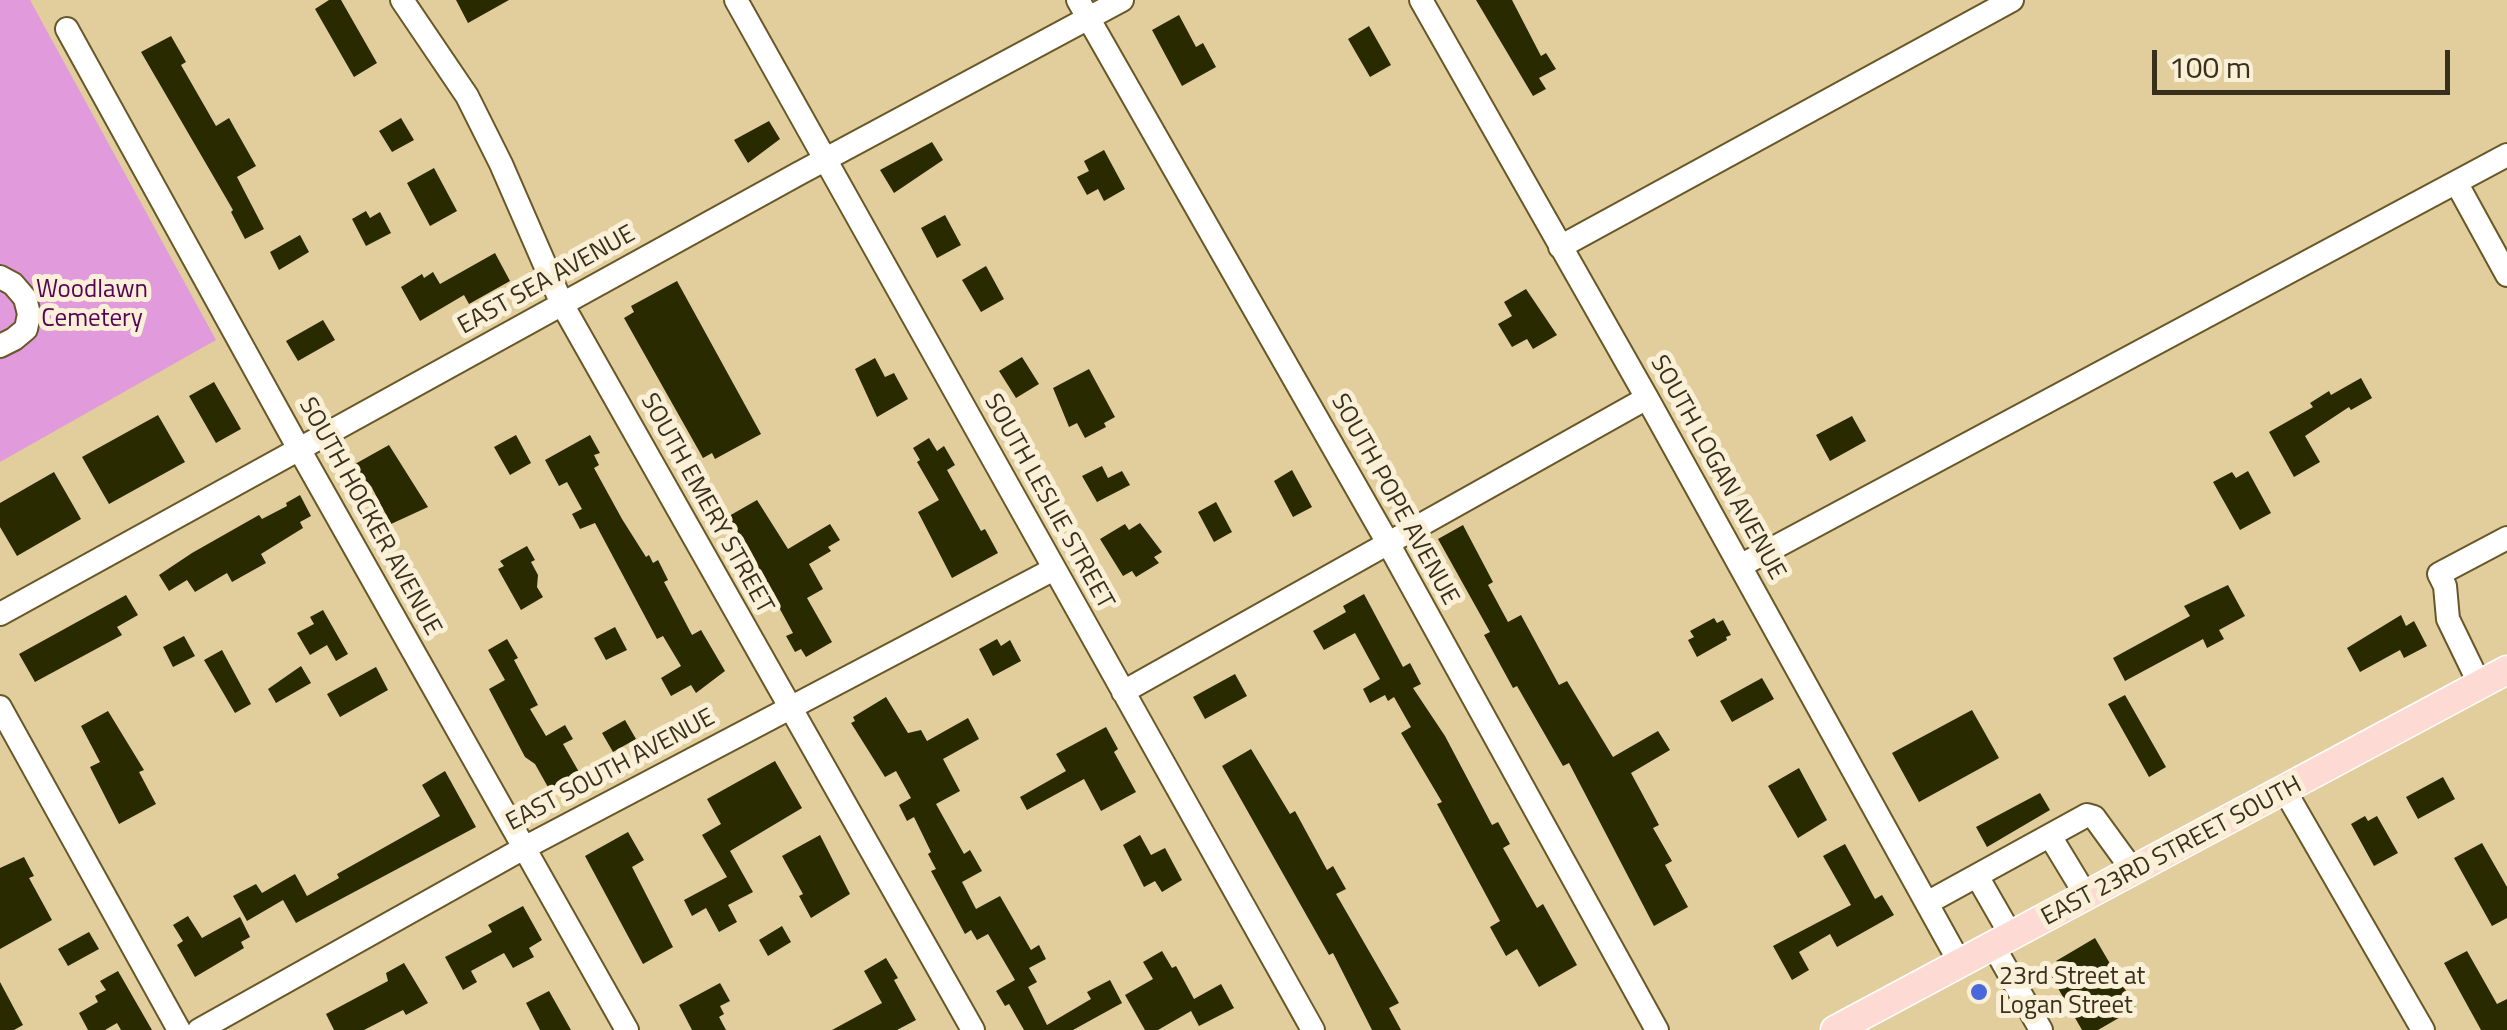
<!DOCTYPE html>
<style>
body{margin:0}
#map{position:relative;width:2507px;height:1030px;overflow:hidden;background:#e2ce9c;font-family:"Titillium Web",sans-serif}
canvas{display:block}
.scale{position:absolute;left:2152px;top:50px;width:298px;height:45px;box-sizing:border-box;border:5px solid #38301c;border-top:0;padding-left:12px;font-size:30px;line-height:35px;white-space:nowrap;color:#38301c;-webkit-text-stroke:8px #faf0d7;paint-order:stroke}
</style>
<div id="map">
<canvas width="2507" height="1030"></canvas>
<div class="scale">100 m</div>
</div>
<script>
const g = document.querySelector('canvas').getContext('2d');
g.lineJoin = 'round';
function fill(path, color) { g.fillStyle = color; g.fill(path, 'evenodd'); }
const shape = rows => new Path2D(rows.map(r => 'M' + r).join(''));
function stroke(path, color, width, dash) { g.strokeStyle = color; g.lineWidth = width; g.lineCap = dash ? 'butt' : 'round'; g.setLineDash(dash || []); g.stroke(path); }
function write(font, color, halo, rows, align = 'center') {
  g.font = font + ' "Titillium Web",sans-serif'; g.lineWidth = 10; g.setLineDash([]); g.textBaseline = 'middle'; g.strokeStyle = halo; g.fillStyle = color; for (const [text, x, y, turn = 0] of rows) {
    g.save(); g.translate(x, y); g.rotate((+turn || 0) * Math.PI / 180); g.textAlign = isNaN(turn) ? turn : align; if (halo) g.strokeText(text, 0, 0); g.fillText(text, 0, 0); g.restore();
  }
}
const green = shape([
 [0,0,30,0,216,340,0,462]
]);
const building = shape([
 [329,0,341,0,377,63,354,77,315,9],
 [456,0,509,0,468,23],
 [1476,0,1512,0,1541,56,1546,53,1556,69,1539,78,1546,89,1533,96],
 [1179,15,1196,47,1203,43,1216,67,1182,86,1152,30],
 [1369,26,1391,65,1370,77,1348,39],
 [171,36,186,62,181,65,216,126,229,118,256,166,237,177,264,229,245,239,231,212,233,210,141,52],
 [401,118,414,140,392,152,379,131],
 [769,121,780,139,748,163,734,140],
 [932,142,943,160,894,193,880,170],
 [1104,150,1125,189,1104,201,1098,189,1087,195,1077,177,1089,171,1084,161],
 [434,168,457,211,430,226,407,183],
 [366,211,370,218,380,212,391,233,366,246,352,219],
 [945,215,961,245,937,258,921,228],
 [300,235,309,252,279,270,270,252],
 [495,253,510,281,469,304,464,295,420,321,401,287,422,274,424,278,433,272,440,284],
 [986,266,1004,299,981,312,962,280],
 [677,281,761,434,715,459,712,453,703,458,624,318,634,312,631,306],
 [1526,289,1557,335,1533,349,1527,339,1512,347,1498,324,1512,316,1504,302],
 [323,320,335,340,298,361,286,341],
 [1022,357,1039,384,1016,398,999,371],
 [875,358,885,377,894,373,908,399,877,417,855,369],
 [1089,369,1115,417,1104,423,1106,427,1085,438,1077,423,1069,427,1053,388],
 [2361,378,2372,398,2351,410,2349,407,2305,436,2320,462,2294,477,2269,432,2313,407,2310,403,2329,391,2331,395],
 [214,382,241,429,216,443,189,396],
 [158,415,185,462,109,504,82,457],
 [1852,416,1866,441,1830,461,1816,435],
 [516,435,531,463,510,475,494,447],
 [590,435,600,453,594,455,599,465,594,468,622,519,646,557,649,555,653,563,658,560,668,580,664,582,692,635,701,630,725,671,696,693,691,685,671,696,661,678,681,666,663,636,657,639,595,523,580,529,572,514,582,509,567,482,559,486,545,460],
 [929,438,937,451,944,446,955,465,947,470,981,531,985,529,998,553,952,578,918,512,939,500,917,462,920,460,913,448],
 [389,445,428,507,391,524,371,486,368,487,355,464],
 [1102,466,1108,478,1122,471,1130,485,1097,502,1082,476],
 [1292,470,1312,507,1293,517,1274,481],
 [2248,471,2271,513,2240,530,2213,482,2232,472,2236,478],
 [54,472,81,519,17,556,0,527,0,503],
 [300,495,311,516,300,522,303,528,261,554,266,563,232,582,227,573,195,592,187,580,169,591,159,575,192,553,259,515,262,519,287,506,286,503],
 [757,500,788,549,830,524,840,540,828,547,831,551,809,564,823,589,807,598,832,642,806,657,801,649,795,652,786,636,793,633,729,516],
 [1216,502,1232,532,1214,542,1198,512],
 [1140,523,1162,552,1154,557,1159,563,1136,577,1132,571,1123,576,1100,539,1125,524,1129,530],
 [1463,525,1493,582,1488,585,1508,622,1521,615,1559,685,1567,681,1613,757,1658,731,1670,750,1631,773,1659,825,1653,828,1672,861,1665,865,1688,907,1654,926,1569,763,1563,766,1517,686,1513,688,1484,635,1490,632,1438,539],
 [527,546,535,560,531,562,538,575,537,587,543,597,521,610,498,569,504,566,500,561],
 [2228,585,2245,616,2219,630,2224,639,2207,648,2203,639,2125,681,2113,658,2190,616,2184,606],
 [1364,594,1403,667,1410,663,1421,684,1413,688,1445,736,1492,825,1498,822,1510,844,1503,848,1537,908,1543,904,1577,965,1539,987,1517,949,1506,956,1490,927,1500,921,1437,804,1442,802,1401,733,1411,727,1394,697,1388,701,1385,695,1370,703,1363,689,1380,679,1355,633,1324,650,1313,631,1346,612,1343,606],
 [126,595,138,615,117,627,122,635,35,682,19,654],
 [323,610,348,654,336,661,327,645,310,655,297,633,314,624,310,617],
 [2401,615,2406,626,2414,621,2427,646,2404,658,2400,650,2360,672,2347,648],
 [1714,618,1717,623,1723,620,1731,635,1726,637,1727,640,1697,657,1688,640,1694,637,1690,631],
 [615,627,627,650,606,660,594,638],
 [184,636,195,656,173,667,163,647],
 [507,639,518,658,514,660,538,705,530,709,546,736,565,725,573,739,563,744,583,779,553,796,535,764,525,757,489,689,505,680,488,650],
 [997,639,1001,646,1010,640,1021,661,993,676,979,649],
 [222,650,251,704,235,713,204,660],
 [301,666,311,683,276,703,268,689],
 [376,667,388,690,340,717,327,694],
 [1235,674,1247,696,1205,719,1193,697],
 [1762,678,1774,699,1732,722,1720,701],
 [2125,695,2166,767,2149,777,2108,704],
 [886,697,908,733,921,730,927,741,968,718,979,739,943,759,960,791,936,804,964,854,970,850,982,871,962,882,976,909,1000,896,1031,950,1039,945,1046,959,1029,968,1037,982,1028,987,1047,1025,1091,999,1087,992,1110,980,1122,1003,1073,1030,1024,1030,1009,1004,1005,1006,996,991,1015,980,988,934,977,940,971,930,965,934,931,871,936,869,928,854,931,852,914,817,907,821,899,805,911,798,896,771,885,777,851,723,855,721,853,717],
 [1972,710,1999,758,1919,802,1892,753],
 [108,711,144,770,139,772,156,804,119,824,90,767,100,762,81,726],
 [625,720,636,739,613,752,602,733],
 [1106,727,1118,749,1114,752,1136,792,1101,811,1084,779,1027,810,1020,797,1066,771,1056,754],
 [1251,749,1290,814,1295,811,1327,870,1333,866,1346,889,1336,894,1399,1003,1389,1008,1401,1030,1372,1030,1333,953,1329,955,1222,766],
 [775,761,802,808,730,851,753,892,728,905,737,922,719,932,706,908,692,916,684,900,727,877,702,835,721,824,707,799],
 [1799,768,1827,820,1798,838,1768,786],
 [445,771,476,827,296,923,283,900,247,921,233,896,256,884,262,893,295,874,307,896,339,878,337,874,440,816,422,785],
 [2443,777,2455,799,2418,819,2406,797],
 [2040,793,2050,810,1987,847,1976,827],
 [2365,816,2368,821,2377,816,2398,853,2374,866,2351,824],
 [628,832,644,860,632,867,673,947,643,964,585,856],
 [820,835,850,894,811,918,799,896,803,894,782,856],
 [1140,835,1151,855,1165,848,1182,880,1162,892,1155,881,1144,887,1123,845],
 [2482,843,2507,887,2507,918,2492,926,2454,858],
 [1845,844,1875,899,1882,895,1894,915,1837,947,1830,934,1799,952,1809,970,1792,980,1773,946,1851,905,1823,856],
 [24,857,34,876,29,878,52,920,0,949,0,868],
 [523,906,542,940,529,948,534,957,513,968,504,953,471,971,477,982,463,990,445,957,492,932,488,925],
 [188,916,202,938,240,917,250,937,241,942,244,948,195,977,177,945,183,941,173,925],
 [782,926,791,942,768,956,759,940],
 [89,932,99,949,68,966,58,949],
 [2095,938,2136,1008,2098,1030,2082,1030,2051,976,2061,969,2056,961],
 [1162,951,1172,968,1176,966,1194,999,1221,984,1234,1008,1199,1026,1191,1011,1158,1030,1145,1030,1125,995,1153,979,1143,962],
 [2467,951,2497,1004,2507,999,2507,1030,2481,1030,2444,963],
 [886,958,898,978,894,980,916,1020,897,1030,832,1030,882,1003,864,971],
 [404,963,428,1003,406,1015,403,1010,364,1030,334,1030,326,1014,388,981,386,973],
 [118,971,152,1030,121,1030,117,1023,105,1030,88,1030,79,1013,98,1002,95,996,106,990,100,981],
 [0,982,23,1025,14,1030,0,1030],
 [720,983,730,1001,720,1006,724,1014,719,1017,726,1030,692,1030,679,1005],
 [549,991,571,1030,540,1030,526,1003]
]);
const minor = shape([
 [402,0,467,96,501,164,562,304,973,1030],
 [736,0,1313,1030],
 [1078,0,1388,543,1657,1030],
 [1421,0,1647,398,1961,965],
 [67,29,299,449,627,1030],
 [2457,184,2507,275],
 [1560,247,2012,0],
 [0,277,13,284,25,298,29,314,26,329,14,339,0,346],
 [1740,566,2507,155],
 [0,614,798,174,1122,0],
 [2480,685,2448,619,2445,586,2439,574,2507,538],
 [1123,692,1647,398],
 [0,707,179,1030],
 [2285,791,2423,1030],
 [2050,836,2087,897],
 [1977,876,2012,937],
 [1927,903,2087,815,2094,817,2134,872],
 [1994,947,2041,1030],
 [199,1030,524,848,1054,569]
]);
const major = shape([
 [1835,1030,2507,670]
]);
const markers = [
 [1979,992,10,"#4a67db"]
];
const streetNames = [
 ["EAST SEA AVENUE",547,281,-29],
 ["SOUTH LOGAN AVENUE",1717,468,61],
 ["SOUTH POPE AVENUE",1394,500,61],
 ["SOUTH LESLIE STREET",1048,502,61],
 ["SOUTH EMERY STREET",706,504,61],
 ["SOUTH HOCKER AVENUE",369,517,61],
 ["EAST SOUTH AVENUE",611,771,-28],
 ["EAST 23RD STREET SOUTH",2172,852,-28]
];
const parkNames = [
 ["Woodlawn",92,291],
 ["Cemetery",92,320]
];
const poiNames = [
 ["23rd Street at",1999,978],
 ["Logan Street",1999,1007]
];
fill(green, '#e19adc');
fill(building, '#2a2a00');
stroke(minor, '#685727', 26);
stroke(major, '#fff', 31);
stroke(minor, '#fff', 22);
stroke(major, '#fddad4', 28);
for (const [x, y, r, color] of markers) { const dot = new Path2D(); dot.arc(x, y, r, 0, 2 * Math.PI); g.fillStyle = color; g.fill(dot); stroke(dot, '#faf0d7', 4); }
write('25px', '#38301c', '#faf0d7', streetNames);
write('25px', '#580257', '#faf0d7', parkNames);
write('25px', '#38301c', '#faf0d7', poiNames, 'left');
</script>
